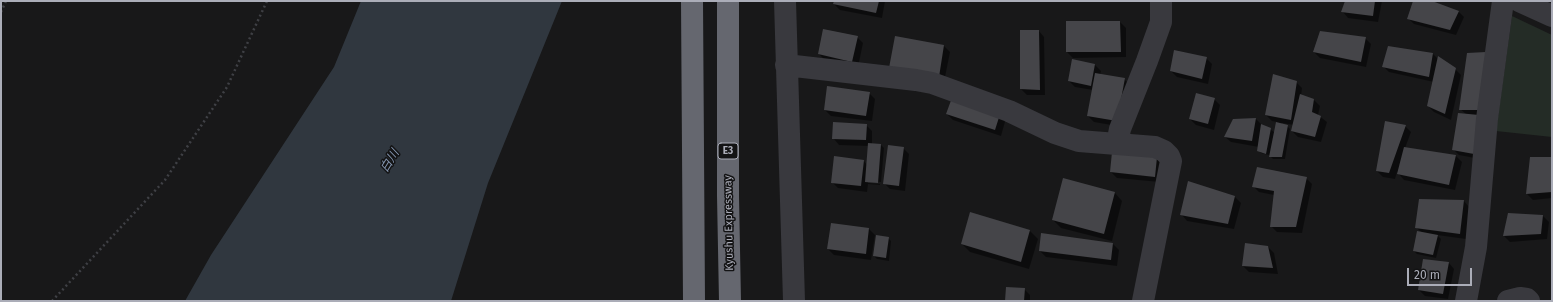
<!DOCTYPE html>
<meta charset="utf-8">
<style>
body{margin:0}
#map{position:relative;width:1553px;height:302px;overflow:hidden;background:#181819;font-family:"Fira Sans",sans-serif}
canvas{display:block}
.frame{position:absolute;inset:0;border:2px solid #abadb8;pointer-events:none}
.scale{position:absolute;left:1407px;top:268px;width:65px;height:18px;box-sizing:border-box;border:2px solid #abadb8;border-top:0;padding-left:5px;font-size:12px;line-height:14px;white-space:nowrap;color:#abadb8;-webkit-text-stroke:3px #131314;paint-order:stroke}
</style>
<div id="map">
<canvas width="1553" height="302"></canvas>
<div class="frame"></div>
<div class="scale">20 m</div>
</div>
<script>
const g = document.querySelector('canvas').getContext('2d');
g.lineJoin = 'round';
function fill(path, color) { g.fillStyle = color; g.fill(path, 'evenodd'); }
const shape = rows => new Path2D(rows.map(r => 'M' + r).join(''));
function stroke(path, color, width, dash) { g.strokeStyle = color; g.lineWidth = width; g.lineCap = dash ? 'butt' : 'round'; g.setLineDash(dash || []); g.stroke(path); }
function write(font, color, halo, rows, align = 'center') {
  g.font = font + ' "Fira Sans","Noto Sans JP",sans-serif'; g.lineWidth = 3; g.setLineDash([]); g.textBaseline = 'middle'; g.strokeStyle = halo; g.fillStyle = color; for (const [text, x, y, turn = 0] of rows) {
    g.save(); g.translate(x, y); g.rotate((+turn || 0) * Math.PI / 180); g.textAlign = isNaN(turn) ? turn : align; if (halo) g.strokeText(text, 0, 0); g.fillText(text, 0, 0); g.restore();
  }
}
const green = shape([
 [1512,16,1552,35,1552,137,1496,131]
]);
const water = shape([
 [361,1,562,1,488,183,451,301,185,301,211,255,334,67]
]);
const shadow = shape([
 [835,1,885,1,882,18,840,10,834,4],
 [1346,1,1382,1,1378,22,1348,18,1343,12],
 [1414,1,1428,1,1459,12,1464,17,1456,35,1414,24,1408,18],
 [1120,22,1126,28,1126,57,1073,58,1067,52],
 [1039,31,1044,37,1045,95,1027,95,1021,89],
 [857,37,863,43,858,67,825,60,819,54],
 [1365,38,1371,44,1366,67,1320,58,1314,52],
 [944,46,950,52,944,82,890,67],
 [1486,53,1480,159,1459,155,1453,149,1466,114,1460,109],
 [1433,54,1438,59,1455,69,1461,75,1451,120,1434,112,1428,106,1434,82,1389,72,1383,66],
 [1206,58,1212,64,1208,84,1177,77,1171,71],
 [1073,60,1095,65,1101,71,1100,75,1124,79,1130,85,1123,127,1094,122,1088,116,1093,90,1075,87,1069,81],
 [1296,82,1302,88,1301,96,1314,100,1320,106,1318,115,1327,122,1321,142,1298,137,1292,131,1294,125,1282,123,1281,124,1287,126,1290,129,1285,159,1273,159,1269,155,1261,153,1258,150,1259,147,1231,142,1225,137,1234,120,1256,119,1262,125,1270,129,1275,133,1277,122,1272,121,1266,115],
 [869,93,875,99,872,121,831,116,825,110],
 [1214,99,1220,105,1214,130,1196,125,1190,119],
 [947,114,1006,118,1001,136,953,120],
 [866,125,872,131,872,144,881,145,884,148,881,182,868,181,868,183,880,184,880,185,868,184,867,192,838,188,832,182,864,161,867,165,869,146,839,145,834,139],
 [1405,126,1411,132,1405,148,1456,156,1462,162,1455,190,1404,180,1397,172,1395,179,1383,177,1377,171],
 [903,148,909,154,905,191,890,189,884,183],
 [1156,158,1162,164,1160,182,1117,178,1111,172],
 [1552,158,1552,198,1533,200,1527,194],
 [1306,178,1312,184,1302,233,1277,232,1271,226,1274,195,1259,192,1254,187],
 [1115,193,1122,201,1112,241,1061,228,1053,220],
 [1235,197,1241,203,1234,229,1187,221,1182,215],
 [1464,201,1469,207,1466,239,1437,235,1441,239,1436,258,1417,254,1414,251,1422,233,1416,227],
 [970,214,1030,231,1038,239,1029,269,970,252,962,244],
 [1543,216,1549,222,1547,239,1510,242,1504,236],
 [869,229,875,235,871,260,834,255,828,249],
 [888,238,891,241,889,261,877,259,874,256],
 [1113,244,1119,250,1117,266,1046,257,1040,251],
 [1246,244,1268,247,1274,253,1278,274,1249,272,1243,266],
 [1449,263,1454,269,1448,299,1425,296,1419,290],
 [1024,289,1030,295,1030,301,1006,301]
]);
const building = shape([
 [834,1,879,1,876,13,833,4],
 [1345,1,1375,1,1373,16,1341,12],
 [1413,1,1432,1,1459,11,1450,30,1407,19],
 [1066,21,1120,21,1121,52,1066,52],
 [823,29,858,36,852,62,818,54],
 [1020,30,1039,30,1040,90,1020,89],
 [1320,31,1366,37,1361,62,1313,52],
 [895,36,944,45,939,77,889,68],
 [1388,46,1433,53,1429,77,1382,67],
 [1174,50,1207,57,1202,79,1170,71],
 [1486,52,1482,110,1459,110,1467,53],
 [1438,56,1456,68,1445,114,1427,106],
 [1072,59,1095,64,1091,86,1068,81],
 [1095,73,1125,78,1117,121,1087,116],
 [1273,74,1297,81,1291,120,1265,115],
 [827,86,870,92,866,116,824,110],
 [1196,93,1215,98,1208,124,1189,119],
 [1300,94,1314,99,1312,112,1321,116,1315,137,1291,131],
 [953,95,1001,111,995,130,946,114],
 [1458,113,1479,115,1474,154,1452,150],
 [1256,118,1252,141,1224,137,1233,119],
 [1385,121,1406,125,1389,173,1376,171],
 [833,122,867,124,866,140,832,139],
 [1276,122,1288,125,1282,157,1269,157],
 [1261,124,1271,128,1266,154,1257,151],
 [868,143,881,144,878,183,865,182],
 [888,145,904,147,899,186,883,184],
 [1404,147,1456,155,1449,185,1397,174],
 [1112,152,1157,157,1155,177,1110,172],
 [834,156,864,160,861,186,831,183],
 [1530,157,1552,157,1552,192,1526,194],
 [1257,167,1307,177,1296,227,1270,227,1274,191,1252,187],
 [1063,178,1115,192,1104,234,1052,220],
 [1188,181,1235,196,1228,224,1180,215],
 [1419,199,1464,200,1460,234,1415,228],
 [970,212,1030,230,1021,262,961,244],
 [1508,213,1543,215,1541,234,1503,236],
 [831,223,869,228,866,254,827,249],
 [1417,231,1438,235,1433,255,1413,251],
 [1041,233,1113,243,1111,260,1039,251],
 [876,235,889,237,886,258,873,256],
 [1245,243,1268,246,1273,268,1242,266],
 [1423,259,1449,262,1443,294,1418,290],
 [1006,287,1025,288,1024,301,1005,301]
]);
const path = shape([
 [1,12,6,1],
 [52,301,165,180,227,87,267,1]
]);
const minor = shape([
 [785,1,794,301],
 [1519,1,1552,16],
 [786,65,916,80,932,83,1009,111,1055,133,1079,141,1117,144],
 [1143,301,1171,161,1169,156,1164,151,1155,147,1117,144,1120,129,1147,61,1161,22,1161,1],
 [1466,301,1476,247,1487,119,1503,1],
 [1508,301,1520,298,1527,299,1529,301]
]);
const highway = shape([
 [692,1,694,301],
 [728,1,728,196,730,301]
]);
const shields = [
 [728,151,20]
];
const shieldNames = [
 ["E3",728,151]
];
const streetNames = [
 ["Kyushu Expressway",729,223,-91]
];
const waterNames = [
 ["白川",390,161,-58]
];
fill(green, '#242c26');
fill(water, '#30373f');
fill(shadow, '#0007');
fill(building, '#454549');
stroke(path, '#3f4045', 2.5, [2, 3]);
stroke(minor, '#39393e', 22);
stroke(highway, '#65676f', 22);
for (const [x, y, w] of shields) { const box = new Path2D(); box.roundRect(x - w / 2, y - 8, w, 16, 3); g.fillStyle = '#131314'; g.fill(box); stroke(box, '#abadb8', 1); }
write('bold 10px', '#abadb8', null, shieldNames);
write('11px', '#abadb8', '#131314', streetNames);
write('italic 12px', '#8496b1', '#131314', waterNames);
</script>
